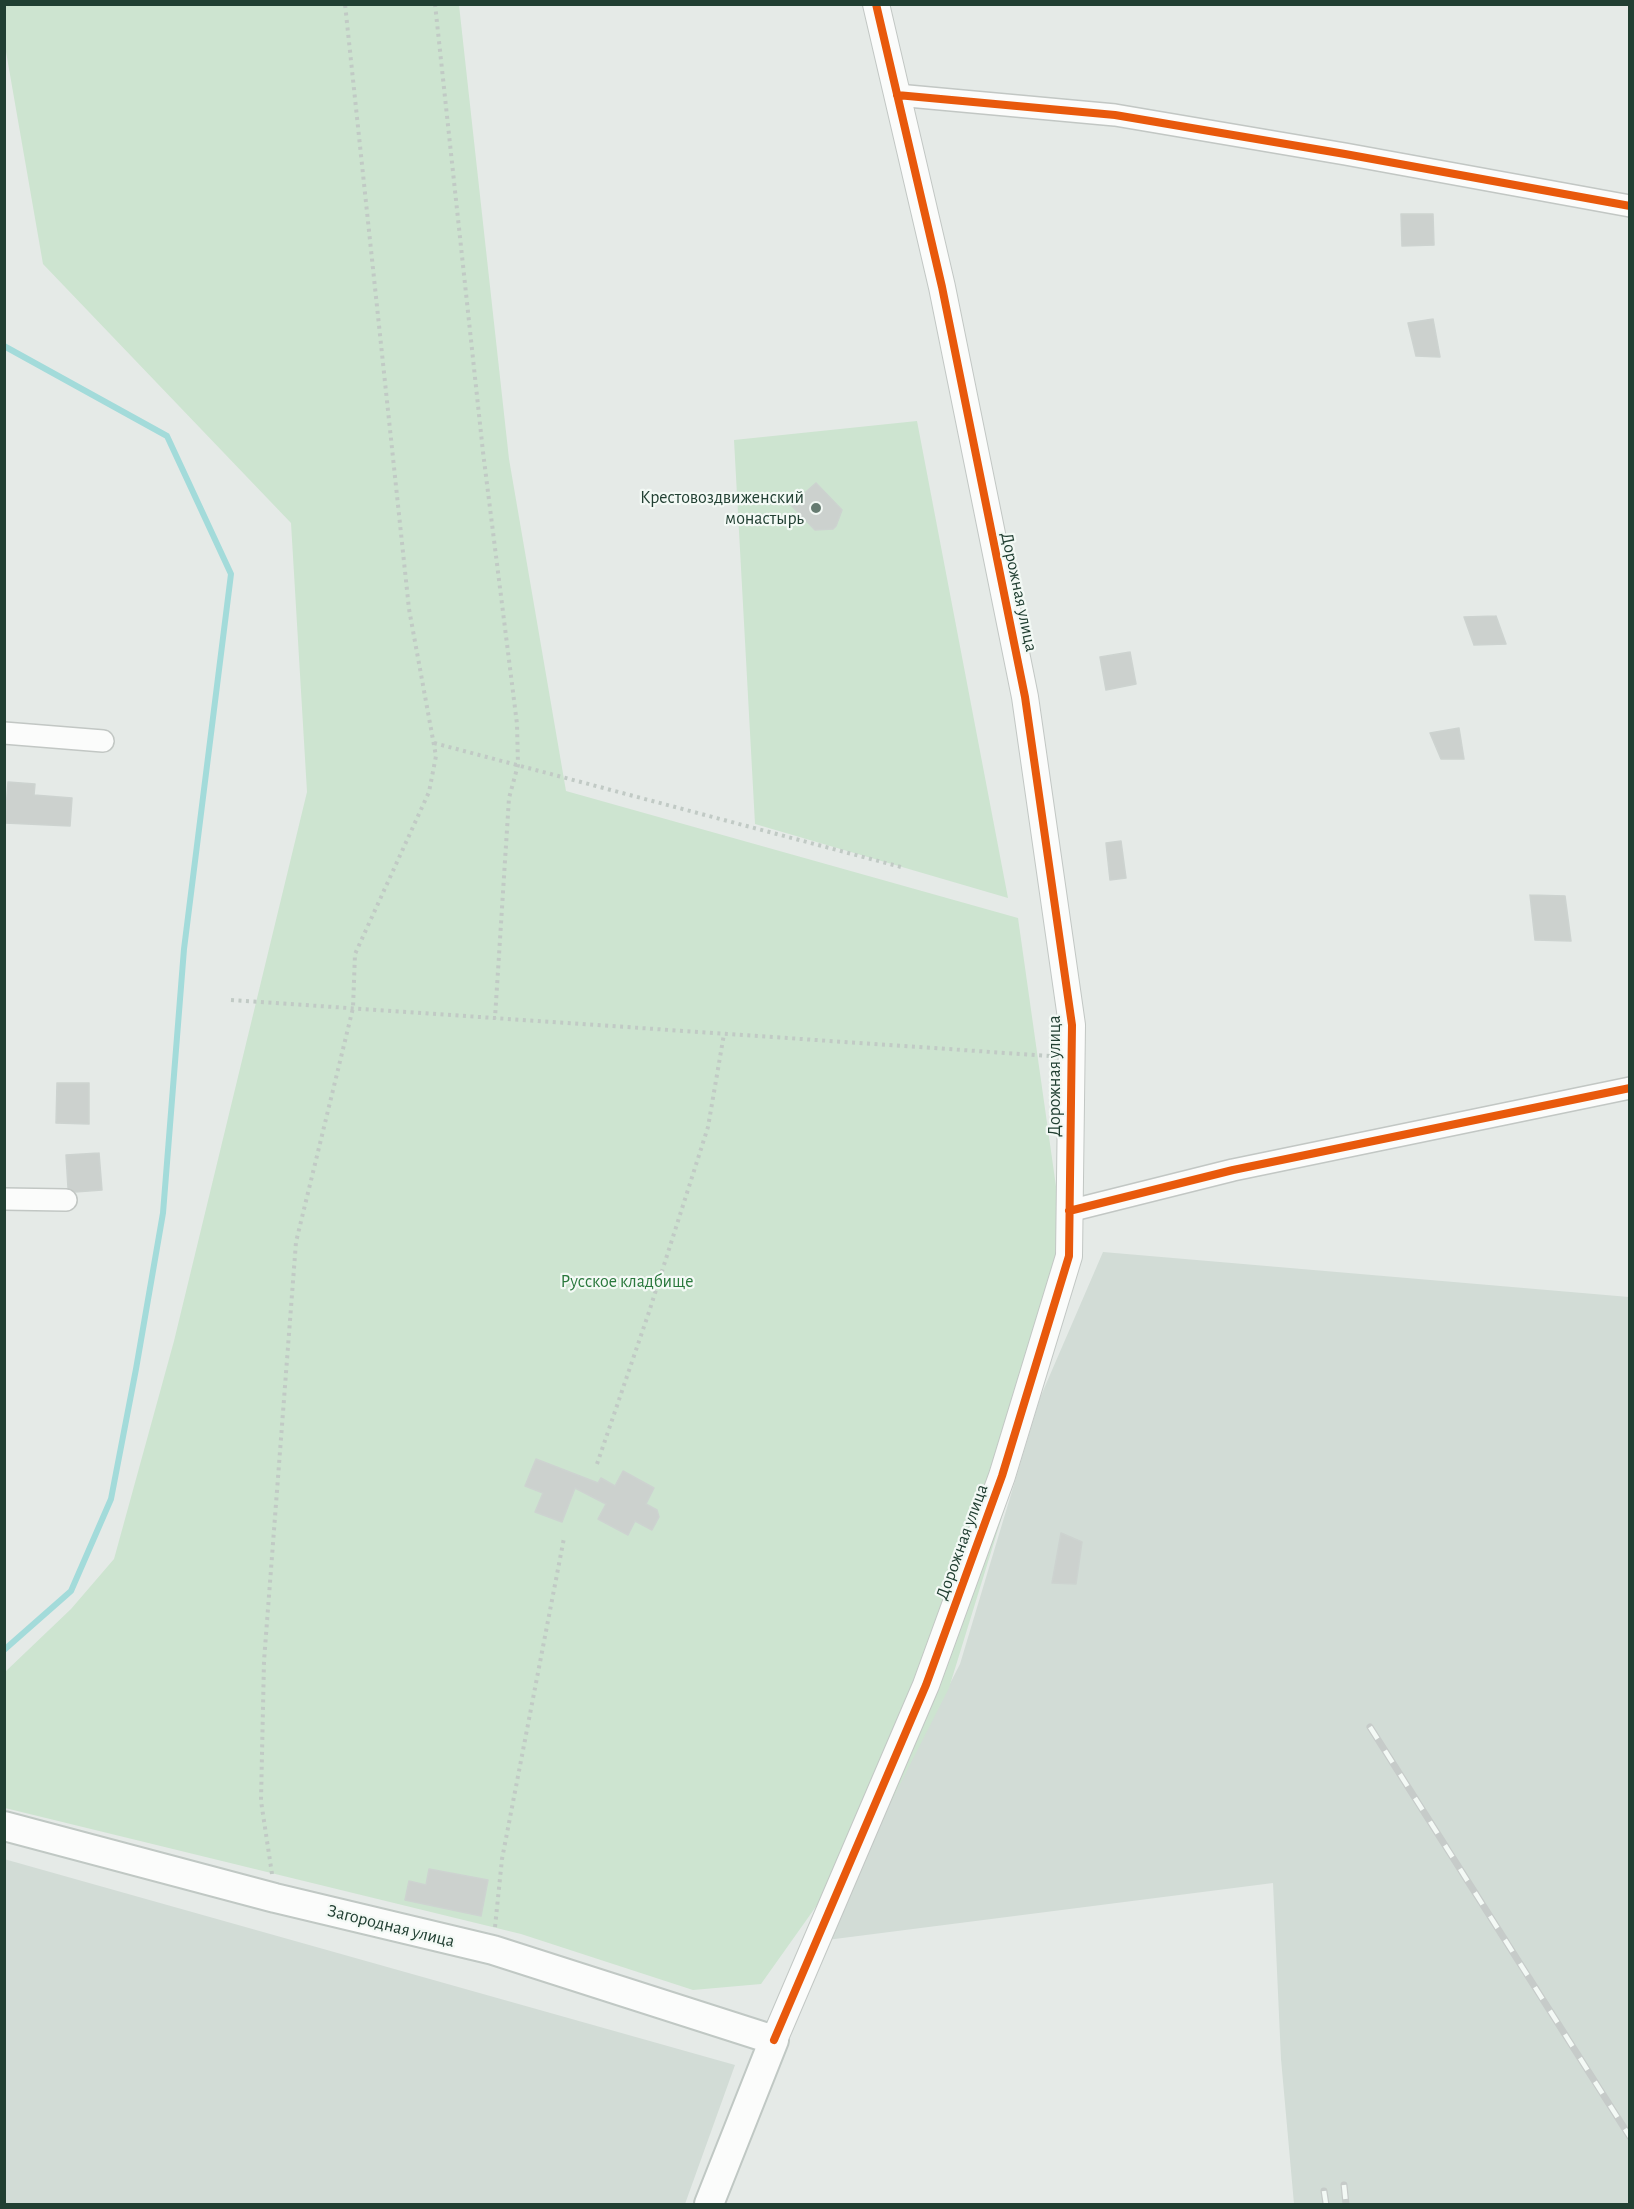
<!DOCTYPE html>
<meta charset="utf-8">
<style>
body{margin:0}
#map{position:relative;width:1634px;height:2209px;overflow:hidden;background:#e5eae7;font-family:"Alegreya Sans",sans-serif}
canvas{display:block}
.frame{position:absolute;inset:0;border:6px solid #213f32;pointer-events:none}
</style>
<div id="map">
<canvas width="1634" height="2209"></canvas>
<div class="frame"></div>
</div>
<script>
const g = document.querySelector('canvas').getContext('2d');
g.lineJoin = 'round';
function fill(path, color) { g.fillStyle = color; g.fill(path, 'evenodd'); }
const shape = rows => new Path2D(rows.map(r => 'M' + r).join(''));
function stroke(path, color, width, dash) { g.strokeStyle = color; g.lineWidth = width; g.lineCap = dash ? 'butt' : 'round'; g.setLineDash(dash || []); g.stroke(path); }
function write(font, color, halo, rows, align = 'center') {
  g.font = font + ' "Alegreya Sans",sans-serif'; g.lineWidth = 4.5; g.setLineDash([]); g.textBaseline = 'middle'; g.strokeStyle = halo; g.fillStyle = color; for (const [text, x, y, turn = 0] of rows) {
    g.save(); g.translate(x, y); g.rotate((+turn || 0) * Math.PI / 180); g.textAlign = isNaN(turn) ? turn : align; if (halo) g.strokeText(text, 0, 0); g.fillText(text, 0, 0); g.restore();
  }
}
const built = shape([
 [1103,1252,1629,1297,1629,2204,1294,2204,1281,2059,1273,1883,819,1941,960,1664,1040,1398],
 [4,1859,735,2065,685,2204,5,2204]
]);
const green = shape([
 [5,5,459,5,509,459,566,791,1018,918,1066,1257,1043,1384,949,1688,893,1798,761,1984,693,1990,521,1934,5,1808,5,1672,71,1609,114,1559,174,1341,307,792,291,523,43,264,5,46],
 [917,421,1008,898,755,824,734,440]
]);
const stream = shape([
 [4,346,167,436,231,574,184,949,163,1213,136,1369,111,1499,71,1591,4,1650]
]);
const building = shape([
 [1401,214,1433,214,1434,245,1402,246,1401,214],
 [1433,319,1440,357,1416,356,1408,323,1433,319],
 [816,483,842,510,836,526,833,529,815,530,791,505,816,483],
 [1496,616,1506,644,1474,645,1464,617,1496,616],
 [1130,652,1136,684,1106,690,1100,657,1130,652],
 [1459,728,1464,759,1441,759,1430,733,1459,728],
 [8,782,35,784,34,795,72,798,70,826,5,823,8,782],
 [1121,841,1126,878,1110,880,1106,843,1121,841],
 [1530,895,1565,896,1571,941,1535,940,1530,895],
 [57,1083,89,1083,89,1124,56,1123,57,1083],
 [99,1153,102,1190,75,1192,68,1188,66,1155,99,1153],
 [536,1459,598,1483,601,1478,615,1486,623,1471,654,1488,646,1504,657,1510,659,1517,652,1530,635,1521,628,1535,598,1519,606,1504,575,1488,562,1522,535,1512,543,1493,525,1486,536,1459],
 [1061,1533,1082,1542,1076,1584,1052,1583,1061,1533],
 [429,1869,488,1880,481,1916,405,1900,409,1881,426,1885,429,1869]
]);
const path = shape([
 [435,4,483,452,517,724,518,765,509,798,495,1018],
 [434,743,901,867],
 [231,1000,1050,1056],
 [597,1464,649,1312,708,1127,724,1034],
 [272,1874,261,1801,264,1661,296,1242,353,1008,355,954,429,792,436,756,409,609,345,4],
 [495,1927,502,1859,564,1538]
]);
const minor = shape([
 [897,95,1115,115,1345,154,1630,206],
 [4,733,103,741],
 [4,1199,66,1200],
 [1069,1211,1233,1170,1630,1088]
]);
const tertiary = shape([
 [774,2040,926,1685,1002,1476,1069,1256,1072,1025,1025,697,942,287,876,4]
]);
const secondary = shape([
 [4,1826,275,1898,493,1950,774,2040,709,2204]
]);
const rail = shape([
 [1370,1727,1630,2137],
 [1344,2185,1346,2204],
 [1324,2191,1326,2204]
]);
const cycleway = shape([
 [897,95,1115,115,1345,154,1630,206],
 [1069,1211,1233,1170,1630,1088],
 [774,2040,926,1685,1002,1476,1069,1256,1072,1025,1025,697,942,287,876,4]
]);
const markers = [
 [816,508,6,"#667b71"]
];
const poiNames = [
 ["Крестовоздвиженский",804,498],
 ["монастырь",804,519]
];
const streetNames = [
 ["Дорожная улица",1019,592,78],
 ["Дорожная улица",1055,1076,-90],
 ["Дорожная улица",962,1542,-70],
 ["Загородная улица",391,1926,14]
];
const parkNames = [
 ["Русское кладбище",627,1282]
];
fill(built, '#d2dcd6');
fill(green, '#cde4d0');
stroke(stream, '#a3dbda', 6);
fill(building, '#ccd1ce');
stroke(building, '#cdd3d0', 1.5);
stroke(minor, '#c2c7c4', 24);
stroke(tertiary, '#c2c7c4', 28);
stroke(secondary, '#c0c8c4', 32);
stroke(path, '#c1cac5', 4, [3, 4.5]);
stroke(minor, '#fbfcfb', 21);
stroke(tertiary, '#fbfcfb', 26);
stroke(secondary, '#fbfcfb', 28);
stroke(rail, '#c6cbc9', 7);
stroke(rail, '#f3f9f5', 4.5, [14]);
stroke(cycleway, '#e8590c', 8);
for (const [x, y, r, color] of markers) { const dot = new Path2D(); dot.arc(x, y, r, 0, 2 * Math.PI); g.fillStyle = color; g.fill(dot); stroke(dot, '#f3f9f5', 2); }
write('18px', '#213f32', '#f3f9f5', poiNames, 'right');
write('18px', '#213f32', '#f3f9f5', streetNames);
write('18px', '#29783c', '#f3f9f5', parkNames);
</script>
